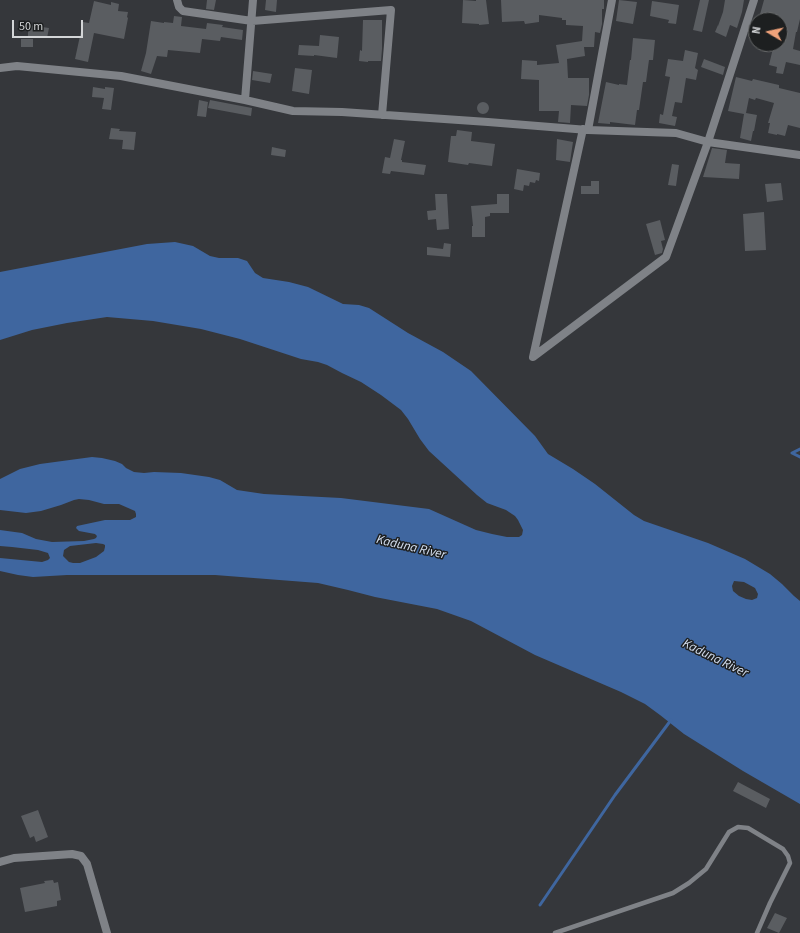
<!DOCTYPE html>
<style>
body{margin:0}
#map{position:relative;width:800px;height:933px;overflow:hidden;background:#35373b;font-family:"Source Sans 3",sans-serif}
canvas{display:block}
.north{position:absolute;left:748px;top:12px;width:40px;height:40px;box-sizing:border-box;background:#1d1f20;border:1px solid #666869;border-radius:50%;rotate:279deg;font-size:11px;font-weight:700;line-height:16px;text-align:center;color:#d3d5d7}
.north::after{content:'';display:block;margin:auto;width:14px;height:18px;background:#f0a27a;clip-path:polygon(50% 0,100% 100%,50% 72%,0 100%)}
.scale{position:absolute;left:12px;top:20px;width:71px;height:18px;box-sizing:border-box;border:2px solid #d3d5d7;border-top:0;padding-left:5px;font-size:12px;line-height:14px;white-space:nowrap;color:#d3d5d7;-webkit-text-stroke:3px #1d1f20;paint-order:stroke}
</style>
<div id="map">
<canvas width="800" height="933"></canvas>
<div class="north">N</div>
<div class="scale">50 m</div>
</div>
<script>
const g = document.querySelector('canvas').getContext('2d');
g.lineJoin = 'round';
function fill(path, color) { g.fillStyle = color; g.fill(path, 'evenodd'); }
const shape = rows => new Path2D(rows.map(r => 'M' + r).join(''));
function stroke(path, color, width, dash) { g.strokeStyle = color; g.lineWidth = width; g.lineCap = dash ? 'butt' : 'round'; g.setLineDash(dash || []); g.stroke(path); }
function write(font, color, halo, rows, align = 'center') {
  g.font = font + ' "Source Sans 3",sans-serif'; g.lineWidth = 3; g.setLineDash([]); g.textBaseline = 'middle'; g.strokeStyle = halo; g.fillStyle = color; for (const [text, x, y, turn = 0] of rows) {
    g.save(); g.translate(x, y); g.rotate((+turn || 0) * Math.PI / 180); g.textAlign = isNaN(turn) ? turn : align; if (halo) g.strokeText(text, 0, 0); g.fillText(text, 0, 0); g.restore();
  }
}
const water = shape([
 [175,242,193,246,210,256,219,258,238,258,247,261,255,273,263,278,289,282,308,287,343,304,359,305,369,308,408,333,443,352,471,371,535,436,548,454,573,469,595,484,634,515,644,521,708,543,745,559,770,574,782,584,794,596,800,601,800,804,743,771,684,734,660,715,645,704,621,692,535,655,471,621,437,609,375,597,348,590,318,583,215,575,67,575,33,577,18,575,0,571,0,558,42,562,48,560,50,558,48,553,38,550,12,547,0,546,0,530,22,533,36,539,52,542,84,541,94,539,96,538,97,536,95,534,79,531,76,528,77,526,105,520,130,520,136,517,136,514,135,511,119,504,104,504,89,500,79,499,74,500,61,505,41,511,26,513,0,510,0,479,20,469,40,464,92,457,102,458,115,461,122,464,126,468,134,472,144,473,154,472,181,473,209,477,220,480,237,490,264,494,341,498,429,509,476,530,492,534,507,537,519,537,522,535,523,530,518,520,515,516,506,510,487,503,477,495,429,451,420,439,408,419,401,410,381,395,361,382,342,373,327,365,318,362,301,359,240,339,201,329,153,321,107,317,67,323,32,330,0,340,0,272,147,244],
 [96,543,103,544,105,545,105,547,104,551,96,557,80,563,73,563,69,562,63,556,64,550,70,546],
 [734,581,744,582,755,588,758,594,757,598,752,600,746,599,739,596,733,591,732,586]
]);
const stream = shape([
 [800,449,792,453,800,457],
 [540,905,615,795,671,720]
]);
const building = shape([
 [207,0,216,0,214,10,206,9],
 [266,0,277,0,276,12,265,10],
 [463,0,476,1,476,0,486,0,489,24,479,25,479,24,462,23],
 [501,0,604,0,604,9,602,9,602,24,600,33,595,32,594,47,584,47,585,56,567,59,568,78,589,78,589,95,587,106,571,105,570,123,558,122,559,111,539,111,539,80,521,79,522,60,537,61,537,65,559,63,556,45,582,41,583,26,566,25,566,20,562,20,562,18,539,15,539,22,525,24,524,21,502,22],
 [619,0,637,2,633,24,616,21],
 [700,0,709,0,702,32,693,30],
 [725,0,744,0,742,12,737,28,730,25,726,37,715,32,718,25,718,26,723,12],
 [764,0,800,0,800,19,797,32,796,32,793,49,800,51,800,65,786,62,783,74,776,73,777,67,769,65,774,44,780,44,780,20,766,20,759,18],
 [94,1,111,5,111,2,119,4,118,11,128,12,127,17,128,18,124,39,94,33,88,62,75,59,83,22,89,23],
 [652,1,679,5,676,24,668,23,669,20,650,16],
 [174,16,182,17,181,26,206,29,207,23,223,25,222,27,243,30,242,40,221,37,220,41,202,39,200,53,168,50,167,57,157,56,151,74,141,71,146,53,151,21,164,23,164,22,173,23],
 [363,20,382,20,382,49,381,61,368,61,368,62,359,61,360,50,362,51],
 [28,25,49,28,47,38,28,36],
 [320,35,339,37,337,58,314,55,314,56,298,55,299,45,319,46],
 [633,38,655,40,653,60,649,60,646,82,643,82,639,110,637,110,635,125,610,122,610,124,598,123,606,82,619,85,619,84,627,85,630,60,631,60],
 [21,39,33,39,33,47,21,47],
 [685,50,698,53,695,68,698,70,696,80,686,78,682,103,675,102,672,116,677,117,675,126,659,123,660,114,663,115,670,77,665,76,668,59,683,61],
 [704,59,725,67,723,75,701,67],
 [295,68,312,70,309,94,292,91],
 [253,71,272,74,270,83,252,80],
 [736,77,752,81,753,79,779,85,779,88,800,93,800,128,788,125,785,136,777,134,777,135,768,133,770,123,768,123,774,103,756,98,755,100,749,98,746,113,757,115,754,131,753,131,751,141,740,138,744,114,728,111],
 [93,87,105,89,105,87,114,88,111,110,102,109,104,98,92,97],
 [199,100,208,102,206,117,197,116],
 [210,100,252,108,251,116,208,108],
 '477 108a6 6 0 1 1 12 0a6 6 0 1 1-12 0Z',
 [111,128,120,129,119,131,136,132,134,150,122,149,123,140,109,139],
 [457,130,472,132,471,141,495,144,492,166,469,163,468,165,448,162,451,136,456,136],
 [394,139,405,141,401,160,402,160,402,162,426,165,424,175,391,171,390,174,382,173,385,157,390,158],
 [557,139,573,142,570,162,556,160],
 [272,147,286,150,285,157,271,155],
 [712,148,727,150,725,163,740,164,739,179,703,177],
 [672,164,679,165,676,186,668,185],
 [517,169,540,173,539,181,536,180,535,183,530,182,529,186,524,185,523,191,514,189],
 [591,181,599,181,599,194,581,194,581,186,591,186],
 [781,183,783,200,767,202,765,184],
 [435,194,447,194,449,229,437,230,436,219,428,220,427,211,436,210],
 [497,194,509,194,509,213,490,213,490,216,485,217,485,237,472,237,472,226,473,226,471,206,497,204],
 [764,212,766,250,745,251,743,214],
 [660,220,665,240,661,241,663,249,662,253,655,255,646,224],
 [444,243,451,244,450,257,427,255,427,247,443,249],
 [738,782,770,799,766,808,733,791],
 [38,810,48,837,36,842,34,836,30,838,21,816],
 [53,880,54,883,58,882,61,900,57,901,57,906,25,912,20,888,45,883,44,881],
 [775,913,787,918,779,933,767,928]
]);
const service = shape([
 [555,933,673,893,689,883,706,869,729,832,738,827,748,828,783,849,788,856,790,863,770,903,757,933]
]);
const minor = shape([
 [177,0,179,7,183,11,252,21,391,10,382,115],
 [0,68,17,66,121,76,245,100,293,111,342,112,488,122,588,130,676,133,708,142,800,155],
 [245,100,253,0],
 [583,129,533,357,666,257,708,142,754,0],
 [588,130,612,0],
 [0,862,14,858,72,854,81,856,87,864,107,933]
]);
const waterNames = [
 ["Kaduna River",411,548,13],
 ["Kaduna River",715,659,26]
];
fill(water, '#3f669f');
stroke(stream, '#3f669f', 3);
fill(building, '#5a5d61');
stroke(service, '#7f8287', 4.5);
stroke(minor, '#7f8287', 8);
write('italic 13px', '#d5e0f1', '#1d1f20', waterNames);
</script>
